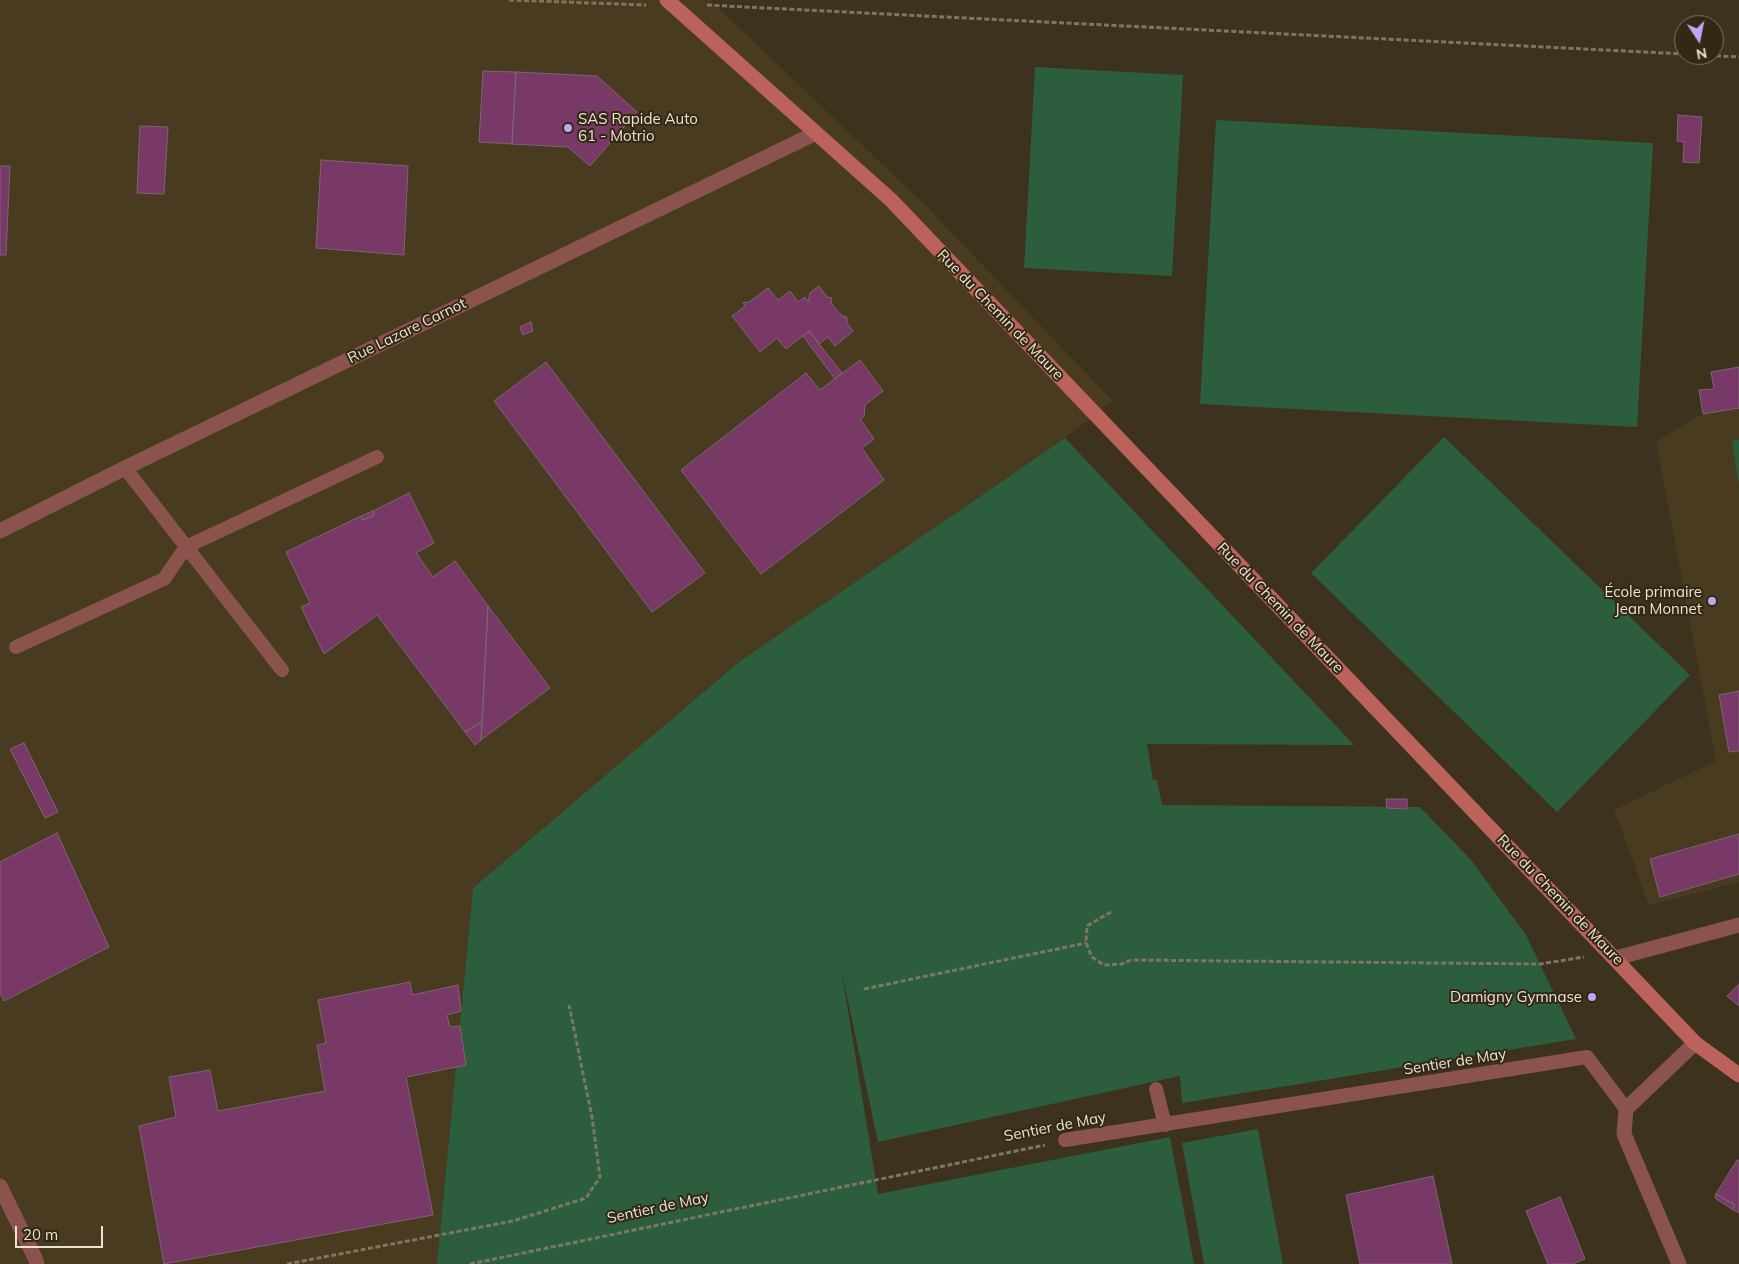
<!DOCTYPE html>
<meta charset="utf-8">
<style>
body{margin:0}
#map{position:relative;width:1739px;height:1264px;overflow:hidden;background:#3d321e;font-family:Mulish,sans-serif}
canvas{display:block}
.north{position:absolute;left:1674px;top:15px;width:50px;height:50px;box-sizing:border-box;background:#332814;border:1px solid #7c7261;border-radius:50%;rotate:169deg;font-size:14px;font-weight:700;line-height:20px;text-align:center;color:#e9e2d5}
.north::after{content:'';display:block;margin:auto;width:18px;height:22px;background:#baaaf6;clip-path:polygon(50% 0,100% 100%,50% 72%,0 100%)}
.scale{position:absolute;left:15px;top:1226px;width:88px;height:22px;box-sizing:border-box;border:2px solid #e9e2d5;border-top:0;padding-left:6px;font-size:15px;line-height:18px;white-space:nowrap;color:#e9e2d5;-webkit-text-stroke:4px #332814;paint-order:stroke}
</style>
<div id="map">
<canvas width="1739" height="1264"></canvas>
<div class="north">N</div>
<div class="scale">20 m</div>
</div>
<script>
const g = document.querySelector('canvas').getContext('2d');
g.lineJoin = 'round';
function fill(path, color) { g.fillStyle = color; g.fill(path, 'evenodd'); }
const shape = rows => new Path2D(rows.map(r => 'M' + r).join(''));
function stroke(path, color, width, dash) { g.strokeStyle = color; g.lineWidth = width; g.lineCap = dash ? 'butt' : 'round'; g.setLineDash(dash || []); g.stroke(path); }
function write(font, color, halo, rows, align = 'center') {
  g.font = font + ' Mulish,sans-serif'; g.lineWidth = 4; g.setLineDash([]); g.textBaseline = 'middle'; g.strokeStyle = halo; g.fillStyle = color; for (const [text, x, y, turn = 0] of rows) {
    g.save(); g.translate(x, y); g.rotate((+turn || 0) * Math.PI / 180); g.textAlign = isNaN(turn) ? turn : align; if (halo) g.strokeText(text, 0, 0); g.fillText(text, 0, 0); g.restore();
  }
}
const built = shape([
 [0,0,710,0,925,205,1113,401,1065,438,739,662,473,888,437,1264,0,1264],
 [1739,408,1739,882,1649,905,1614,810,1716,761,1656,441,1703,414]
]);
const green = shape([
 [1035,67,1183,75,1172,276,1024,268],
 [1216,120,1653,143,1637,427,1200,404],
 [1444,437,1690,675,1557,812,1311,573],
 [1065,438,1354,745,1147,744,1153,780,1157,780,1162,805,1420,807,1471,860,1526,935,1576,1039,1182,1103,1180,1076,878,1142,841,968,878,1194,1170,1137,1194,1264,437,1264,473,888,739,662],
 [1739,440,1739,485,1732,441],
 [1258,1129,1283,1264,1204,1264,1182,1143]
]);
const building = shape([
 [483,71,516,72,512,144,479,142,483,71],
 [516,72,597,76,637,112,590,166,568,147,512,144,516,72],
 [1678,115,1702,117,1699,163,1683,162,1684,142,1677,141,1678,115],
 [140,126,168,127,164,194,137,193,140,126],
 [321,160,408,166,404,255,316,248,321,160],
 [0,166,10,166,6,255,0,255,0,166],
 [819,286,827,297,832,298,831,303,842,316,847,317,847,323,853,331,835,346,828,337,819,344,809,331,786,349,777,338,760,352,732,316,745,306,743,303,749,302,768,288,778,300,790,291,798,302,805,297,808,302,810,293,819,286],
 [531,322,533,331,523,335,520,327,531,322],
 [809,331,842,373,835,379,803,336,809,331],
 [860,360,883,391,865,405,864,417,860,419,874,439,862,448,884,480,761,574,681,470,806,373,820,390,860,360],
 [546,362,705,573,652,612,494,401,546,362],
 [1739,367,1739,408,1703,414,1699,390,1714,389,1711,372,1739,367],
 [409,493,434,543,416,553,433,577,455,561,488,606,482,722,465,732,377,615,324,654,301,607,310,603,286,552,361,516,363,520,374,515,373,511,409,493],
 [373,511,374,515,363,520,361,516,373,511],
 [488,606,550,688,481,740,482,722,488,606],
 [1739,691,1739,751,1729,752,1719,695,1739,691],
 [482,722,481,740,475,745,465,732,482,722],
 [24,743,58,812,45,818,10,749,24,743],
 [1386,799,1407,799,1407,809,1387,808,1386,799],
 [57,833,109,947,4,1001,0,993,0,862,57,833],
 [1739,834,1739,874,1660,897,1650,859,1739,834],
 [410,982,412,995,458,985,461,1011,447,1015,450,1027,460,1026,466,1065,406,1077,433,1215,164,1264,139,1126,176,1117,169,1077,210,1070,218,1111,325,1091,317,1045,326,1043,318,1000,410,982],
 [1739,984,1739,1006,1727,996,1739,984],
 [1737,1160,1739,1161,1739,1213,1732,1209,1735,1205,1716,1194,1737,1160],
 [1433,1176,1452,1264,1360,1264,1346,1195,1433,1176],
 [1716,1194,1735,1205,1732,1209,1715,1198,1716,1194],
 [1560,1197,1585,1259,1572,1264,1548,1264,1526,1211,1560,1197]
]);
const path = shape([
 [509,0,646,5],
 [707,5,1684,54],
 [1701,55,1739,57],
 [1111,912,1087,926,1086,943,1092,957,1104,965,1122,964,1131,960,1540,964,1584,957],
 [864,989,1086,943],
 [287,1264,513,1221,586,1198,600,1177,592,1117,569,1005],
 [470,1264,1045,1145]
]);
const lane = shape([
 [125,468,282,670],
 [16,647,164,579,186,547,377,457],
 [1156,1089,1165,1125],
 [1065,1140,1587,1057,1626,1109]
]);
const street = shape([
 [0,531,125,468,816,133],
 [1616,958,1739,925],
 [0,1186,35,1258,37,1264],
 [1679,1264,1624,1134,1626,1109,1695,1043]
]);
const secondary = shape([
 [667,0,891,200,1695,1043,1739,1075]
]);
const markers = [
 [568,128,5,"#baaaf6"],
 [1712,601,5,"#baaaf6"],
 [1592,997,5,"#baaaf6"]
];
const poiNames = [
 ["SAS Rapide Auto",578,119,"left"],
 ["61 - Motrio",578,136,"left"],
 ["École primaire",1702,592],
 ["Jean Monnet",1702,609],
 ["Damigny Gymnase",1582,997]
];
const streetNames = [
 ["Rue du Chemin de Maure",1000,315,46],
 ["Rue Lazare Carnot",407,331,-26],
 ["Rue du Chemin de Maure",1280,608,46],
 ["Rue du Chemin de Maure",1560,900,46],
 ["Sentier de May",1455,1062,-9],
 ["Sentier de May",1055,1127,-11],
 ["Sentier de May",658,1208,-12]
];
fill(built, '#493b1f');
fill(green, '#2c5e3d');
fill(building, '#793967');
stroke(building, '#7b6473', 1);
stroke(path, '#7f7564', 3, [5, 2.5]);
stroke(lane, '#8b534e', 14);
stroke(street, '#8b534e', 15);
stroke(secondary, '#ba625b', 15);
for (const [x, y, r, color] of markers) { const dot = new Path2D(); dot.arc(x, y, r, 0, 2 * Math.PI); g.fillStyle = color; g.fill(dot); stroke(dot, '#332814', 2); }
write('15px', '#e9e2d5', '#332814', poiNames, 'right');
write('15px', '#e9e2d5', '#332814', streetNames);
</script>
